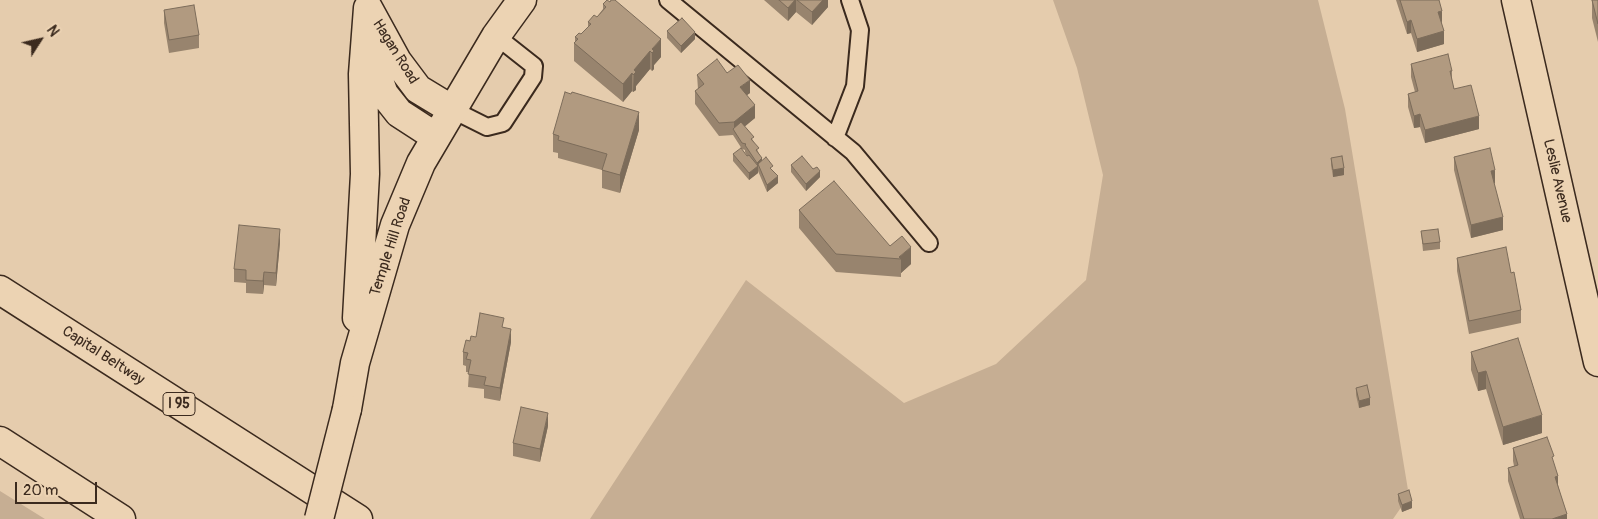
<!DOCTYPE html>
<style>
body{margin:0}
#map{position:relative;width:1598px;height:519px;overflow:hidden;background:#e5ccad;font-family:Pangolin,sans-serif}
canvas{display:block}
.north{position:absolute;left:15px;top:15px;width:50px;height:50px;-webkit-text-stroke:4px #ecd3b3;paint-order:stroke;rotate:55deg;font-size:14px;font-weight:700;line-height:20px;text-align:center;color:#3b2a1e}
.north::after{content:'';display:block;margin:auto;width:18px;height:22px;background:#3b2a1e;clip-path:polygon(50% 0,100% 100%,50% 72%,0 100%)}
.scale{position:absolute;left:15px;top:482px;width:82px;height:22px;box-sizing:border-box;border:2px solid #3b2a1e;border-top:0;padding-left:6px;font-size:15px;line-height:18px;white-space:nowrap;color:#3b2a1e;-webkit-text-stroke:4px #ecd3b3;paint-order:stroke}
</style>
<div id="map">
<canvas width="1598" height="519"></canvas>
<div class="north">N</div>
<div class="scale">20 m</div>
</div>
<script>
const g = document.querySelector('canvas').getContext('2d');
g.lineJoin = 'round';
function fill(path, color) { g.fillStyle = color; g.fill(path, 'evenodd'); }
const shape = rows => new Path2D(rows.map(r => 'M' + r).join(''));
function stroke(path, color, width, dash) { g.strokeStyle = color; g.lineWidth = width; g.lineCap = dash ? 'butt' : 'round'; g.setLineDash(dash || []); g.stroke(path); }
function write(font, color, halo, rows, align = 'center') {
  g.font = font + ' Pangolin,sans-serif'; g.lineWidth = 5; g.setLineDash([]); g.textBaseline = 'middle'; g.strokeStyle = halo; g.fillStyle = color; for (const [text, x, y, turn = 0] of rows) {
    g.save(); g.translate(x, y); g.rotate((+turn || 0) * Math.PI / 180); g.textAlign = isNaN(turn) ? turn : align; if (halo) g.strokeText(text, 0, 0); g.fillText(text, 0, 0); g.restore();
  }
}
const green = shape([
 [1053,0,1318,0,1345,109,1409,496,1393,519,590,519,746,280,904,403,996,364,1086,280,1103,175,1077,68],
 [0,491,45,519,0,519]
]);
const lane = shape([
 [668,0,853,152,929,243],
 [451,109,487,127,503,123,533,77,534,66,496,36],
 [835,138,855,86,860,30,850,0]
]);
const street = shape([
 [1516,0,1598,362]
]);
const secondary = shape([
 [368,8,397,61,418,89,451,109],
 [373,54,374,67,384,94,399,113,436,137],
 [357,318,365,174,363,74,368,8],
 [347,409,355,363,395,225,421,163,496,36,522,0]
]);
const highway = shape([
 [0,290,358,519],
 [0,441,121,519]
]);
const secondaryBridge = shape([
 [319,519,347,409]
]);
const wall = shape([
 [764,0,828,0,828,7,812,25,796,12,788,21],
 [1396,0,1439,0,1444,44,1417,52,1411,33,1407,34],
 [1592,0,1598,0,1598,42,1592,18],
 [603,4,661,57,654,65,654,69,652,71,650,69,636,86,636,90,633,92,632,91,623,102,574,61,574,43,575,42,575,37,581,34,588,27,588,22,597,17,603,9],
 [164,10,199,35,199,48,169,53,164,23],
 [667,31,695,39,681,53,667,38],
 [1411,64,1452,71,1452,81,1454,89,1479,129,1425,143,1420,127,1414,128,1408,107,1408,94,1415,92,1411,77],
 [727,73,750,93,747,95,755,118,744,126,754,142,762,161,773,171,778,183,767,192,758,171,758,168,758,173,749,180,733,161,733,154,747,156,745,152,745,150,742,149,733,135,719,136,695,104,695,91,698,89,697,75],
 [639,130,620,193,602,188,602,170,558,158,558,153,553,152,553,134],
 [1454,157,1495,183,1494,184,1503,230,1471,238,1454,170],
 [1331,158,1344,175,1333,177,1331,165],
 [791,165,813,169,820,177,806,191,791,172],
 [799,210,890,246,911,264,901,273,901,277,836,272,799,228],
 [1421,231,1440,242,1440,249,1423,251],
 [280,242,276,286,264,285,263,294,246,293,246,283,234,282,234,269],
 [1457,258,1511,273,1521,310,1521,323,1469,334,1457,271],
 [504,327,511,342,500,401,484,398,484,389,468,387,469,372,466,372,466,366,463,365,463,352,470,341,476,337],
 [1471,352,1542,433,1503,445,1486,389,1478,391,1471,370],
 [1356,388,1370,405,1359,408,1356,395],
 [548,426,540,462,513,456,513,443],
 [1513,448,1554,464,1558,485,1567,519,1520,519,1508,481,1508,468,1514,466,1513,461],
 [1398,494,1412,508,1402,512,1398,501]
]);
const shadedWall = shape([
 [795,0,796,0,796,12,788,21,788,8],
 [823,0,828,0,828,7,812,25,812,12],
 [1442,11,1442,24,1438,12],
 [1411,20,1411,33,1407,34,1407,22],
 [1444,31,1444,44,1417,52,1417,39],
 [695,32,695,39,681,53,681,46],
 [661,39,661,57,654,65,654,69,652,71,652,49],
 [650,51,650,69,636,86,636,90,633,92,634,70],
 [632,73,632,91,623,102,623,84],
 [750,80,750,93,740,100,740,87],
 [755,105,755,118,736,134,734,131,734,122],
 [639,112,639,130,620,193,620,175],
 [1420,114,1420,127,1414,128,1414,116],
 [1479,116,1479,129,1425,143,1425,130],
 [762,158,762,165,758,164,758,173,749,180,749,173,757,167,757,163],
 [1344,168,1344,175,1333,177,1333,170],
 [1495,170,1495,183,1491,184,1491,171],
 [820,171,820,177,806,191,806,184],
 [778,176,778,183,767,192,767,185],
 [1503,217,1503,230,1471,238,1471,225],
 [280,229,280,242,276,286,276,273],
 [911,247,911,264,901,273,901,259,899,257],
 [264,272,264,285,263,294,263,281],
 [511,329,511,342,500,401,500,388],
 [1486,371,1486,389,1478,391,1478,373],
 [1370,398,1370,405,1359,408,1359,401],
 [548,413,548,426,540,462,540,449],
 [1542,415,1542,433,1503,445,1503,427],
 [1558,476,1558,489,1555,477],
 [1412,501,1412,508,1402,512,1402,505],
 [1567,514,1567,519,1552,519]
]);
const building = shape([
 [607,0,610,2,611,0,615,0,661,39,652,49,654,51,652,53,650,51,634,70,636,72,633,75,632,73,623,84,574,43,578,39,575,37,579,33,581,34,591,24,588,22,594,15,597,17,606,7,603,4,607,0],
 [779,0,795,0,788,8,779,0],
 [797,0,823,0,812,12,797,0],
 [1400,0,1439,0,1442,11,1438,12,1444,31,1417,39,1411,20,1407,22,1400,0],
 [1592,0,1598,0,1598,24,1592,0],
 [194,5,199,35,169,40,164,10,194,5],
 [682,18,695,32,681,46,667,31,682,18],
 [1448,54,1452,71,1450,71,1454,89,1471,85,1479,116,1425,130,1420,114,1414,116,1408,94,1418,91,1411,64,1448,54],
 [717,59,727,73,738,65,750,80,740,87,755,105,734,122,719,123,695,91,704,84,697,75,717,59],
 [565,92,571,94,572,92,639,112,620,175,602,170,607,154,558,140,559,136,553,134,565,92],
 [741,122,754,137,751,139,759,148,756,150,762,158,757,163,745,145,746,144,742,143,733,129,741,122],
 [741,148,747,156,749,155,758,166,749,173,733,154,741,148],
 [1490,148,1495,170,1491,171,1503,217,1471,225,1454,157,1490,148],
 [802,156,813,169,817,167,820,171,806,184,791,165,802,156],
 [1342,156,1344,168,1333,170,1331,158,1342,156],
 [766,157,773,166,770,168,778,176,767,185,758,164,766,157],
 [834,181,890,246,902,236,911,247,899,257,901,259,836,254,799,210,834,181],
 [239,225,280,229,276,273,264,272,263,281,246,280,246,270,234,269,239,225],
 [1438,229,1440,242,1423,244,1421,231,1438,229],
 [1506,247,1511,273,1514,272,1521,310,1469,321,1457,258,1506,247],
 [480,313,504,318,502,327,511,329,500,388,484,385,486,377,468,374,471,360,466,359,468,353,463,352,466,340,470,341,471,336,476,337,480,313],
 [1518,338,1542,415,1503,427,1486,371,1478,373,1471,352,1518,338],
 [1367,385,1370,398,1359,401,1356,388,1367,385],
 [521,407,548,413,540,449,513,443,521,407],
 [1547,437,1554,456,1552,457,1558,476,1555,477,1567,514,1552,519,1524,519,1508,468,1518,465,1513,448,1547,437],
 [1409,490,1412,501,1402,505,1398,494,1409,490]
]);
const shields = [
 [179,404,32]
];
const shieldNames = [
 ["I 95",179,404]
];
const streetNames = [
 ["Hagan Road",395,52,58],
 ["Leslie Avenue",1557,181,77],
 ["Temple Hill Road",391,247,-72],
 ["Capital Beltway",103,356,33]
];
fill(green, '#c6ae93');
stroke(lane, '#3b2a1e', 20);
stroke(street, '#3b2a1e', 31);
stroke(secondary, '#3b2a1e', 31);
stroke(highway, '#3b2a1e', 31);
stroke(lane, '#ecd3b3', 16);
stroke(street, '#ecd3b3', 28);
stroke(secondary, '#ecd3b3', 28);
stroke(highway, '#ecd3b3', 28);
stroke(secondaryBridge, '#3b2a1e', 31, []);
stroke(secondaryBridge, '#ecd3b3', 28);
fill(wall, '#98846e');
fill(shadedWall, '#7c6c5a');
fill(building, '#b19a80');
stroke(building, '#7c6c5a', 1);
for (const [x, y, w] of shields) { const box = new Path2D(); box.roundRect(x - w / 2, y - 11.5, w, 23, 4); g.fillStyle = '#ecd3b3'; g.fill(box); stroke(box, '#3b2a1e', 1); }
write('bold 14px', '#3b2a1e', null, shieldNames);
write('15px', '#3b2a1e', '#ecd3b3', streetNames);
</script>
